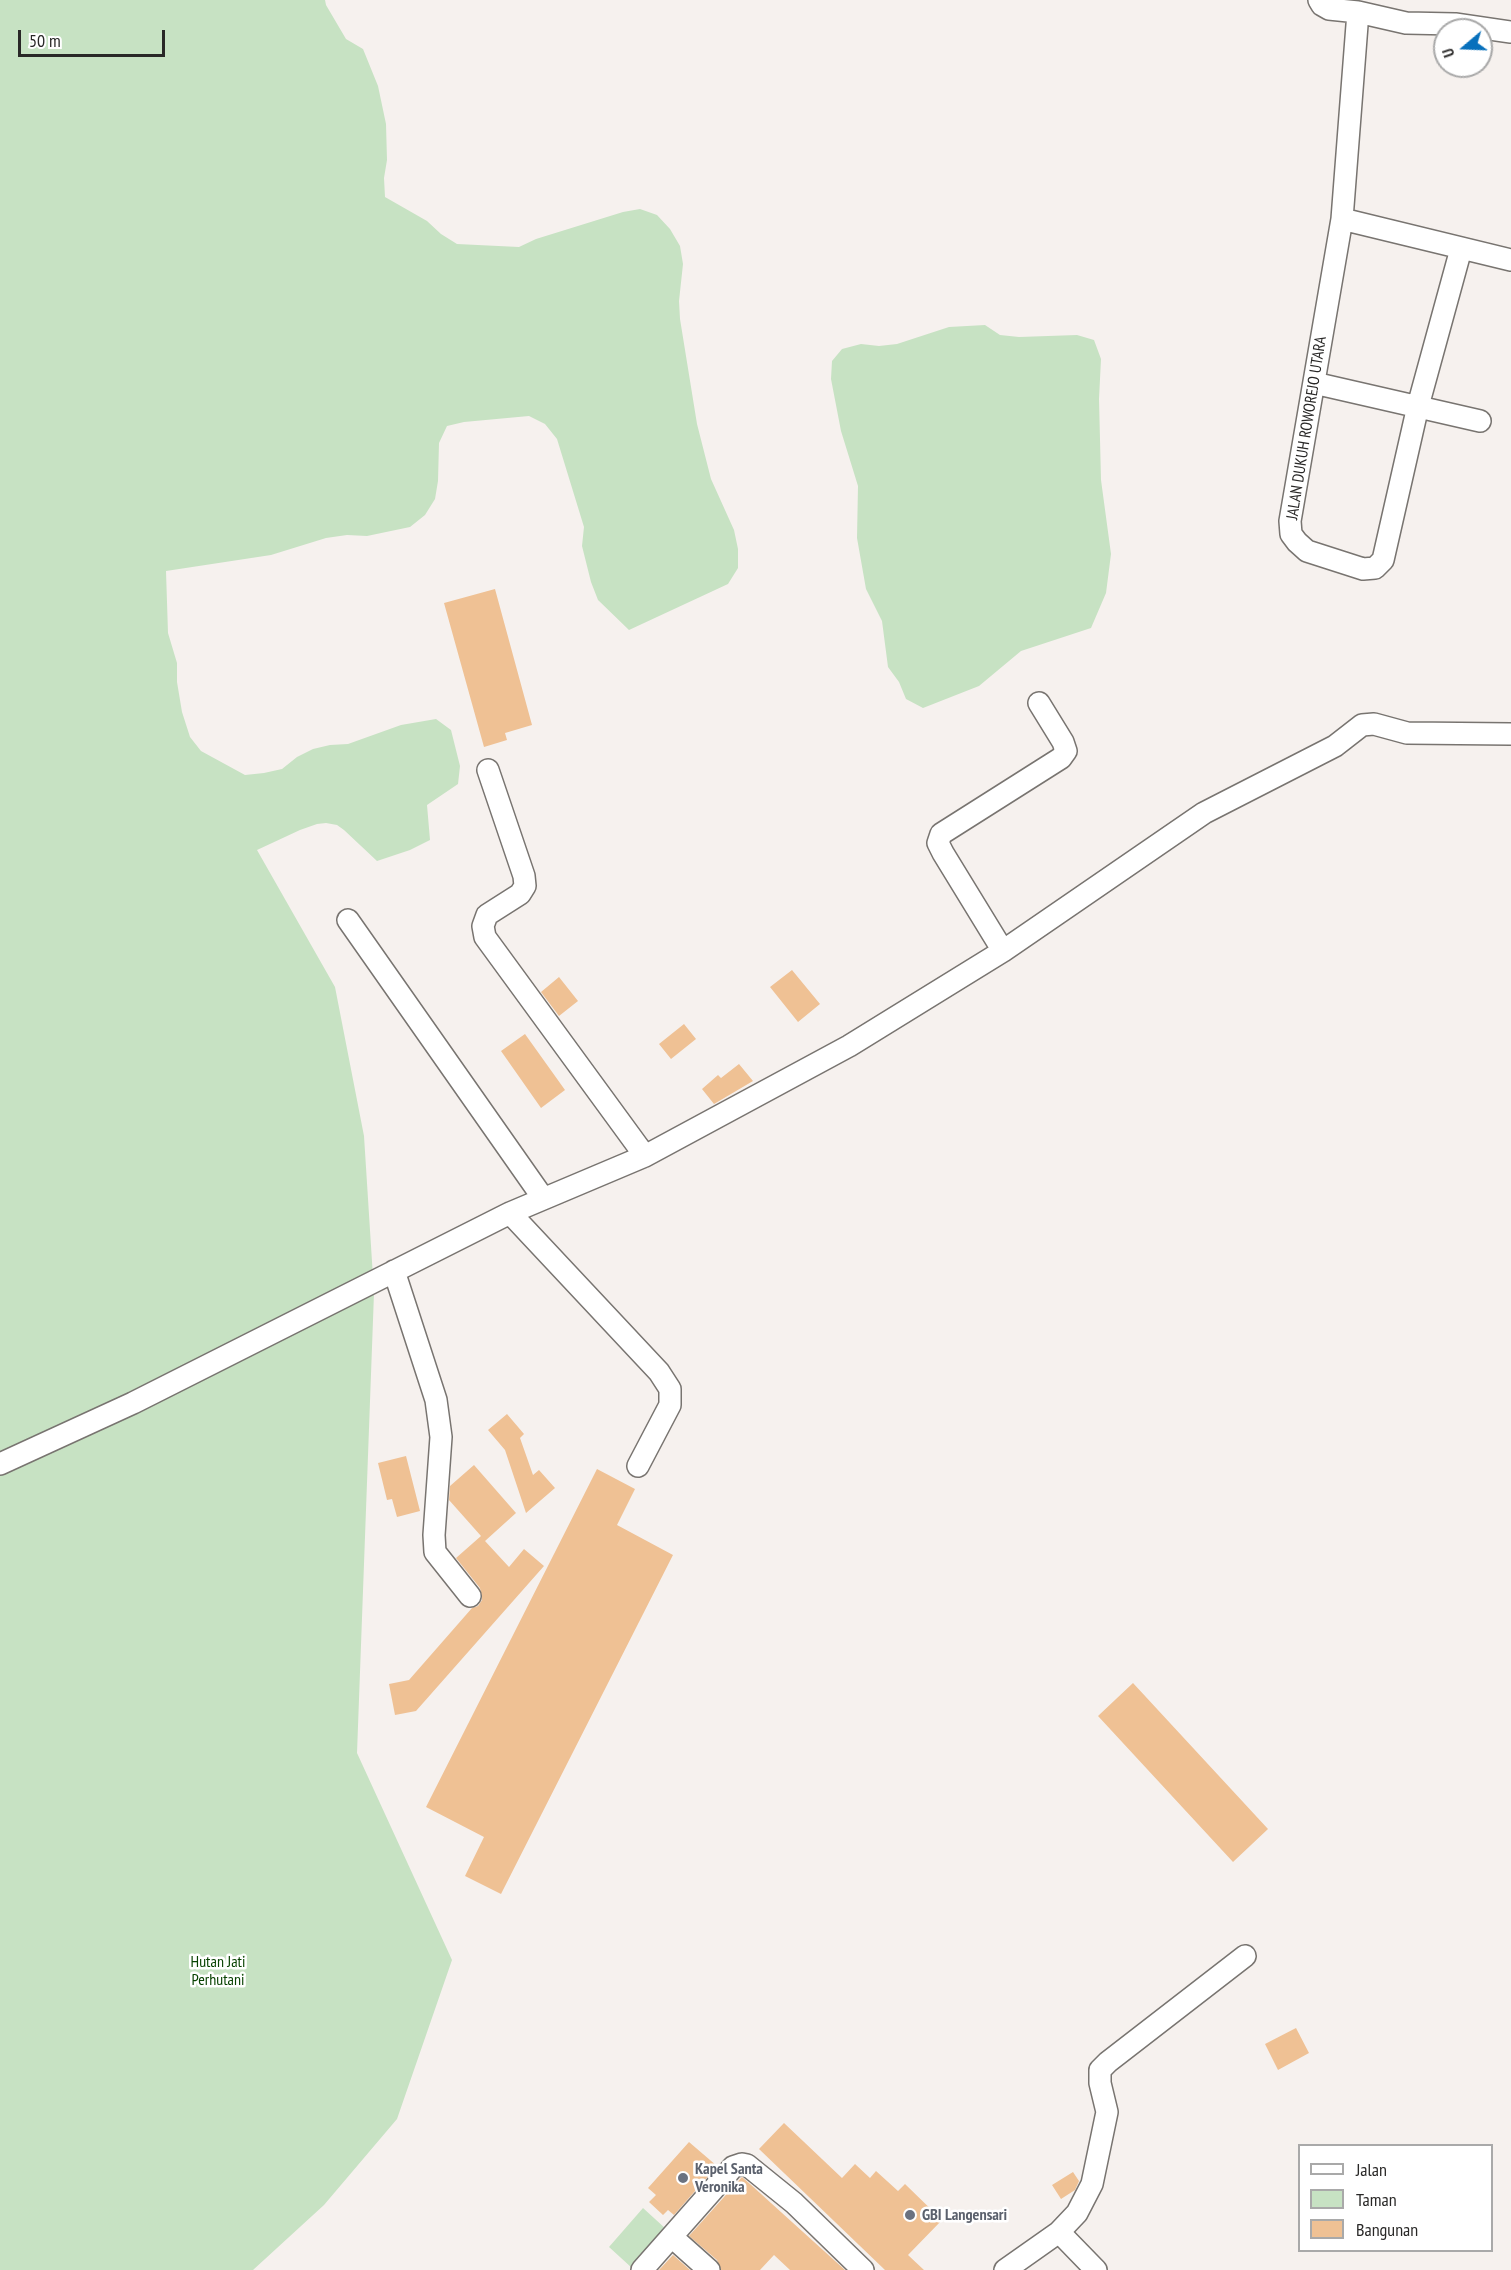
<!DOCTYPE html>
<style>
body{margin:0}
#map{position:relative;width:1511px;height:2270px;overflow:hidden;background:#f6f1ee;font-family:"PT Sans Narrow",sans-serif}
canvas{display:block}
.legend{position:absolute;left:1298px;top:2144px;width:195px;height:108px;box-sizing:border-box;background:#fff;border:2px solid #a9a9a9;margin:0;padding:8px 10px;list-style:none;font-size:18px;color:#292827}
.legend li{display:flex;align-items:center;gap:12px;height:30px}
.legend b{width:30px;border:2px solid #a9a9a9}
.north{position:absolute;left:1433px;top:18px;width:60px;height:60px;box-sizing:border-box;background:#fff;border:2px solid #a9a9a9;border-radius:50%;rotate:251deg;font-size:16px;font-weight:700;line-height:24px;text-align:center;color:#292827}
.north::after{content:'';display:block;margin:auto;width:21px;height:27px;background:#0770bc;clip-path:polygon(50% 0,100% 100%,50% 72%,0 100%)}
.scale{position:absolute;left:18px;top:30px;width:147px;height:27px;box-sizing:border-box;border:3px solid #292827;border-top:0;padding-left:8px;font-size:18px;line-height:21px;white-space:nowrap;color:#292827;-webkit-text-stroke:4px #fff;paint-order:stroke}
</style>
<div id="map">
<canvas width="1511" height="2270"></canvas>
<ul class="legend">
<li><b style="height:8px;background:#fff"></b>Jalan</li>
<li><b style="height:16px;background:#c7e2c3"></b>Taman</li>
<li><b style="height:16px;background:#efc194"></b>Bangunan</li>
</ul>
<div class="north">U</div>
<div class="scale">50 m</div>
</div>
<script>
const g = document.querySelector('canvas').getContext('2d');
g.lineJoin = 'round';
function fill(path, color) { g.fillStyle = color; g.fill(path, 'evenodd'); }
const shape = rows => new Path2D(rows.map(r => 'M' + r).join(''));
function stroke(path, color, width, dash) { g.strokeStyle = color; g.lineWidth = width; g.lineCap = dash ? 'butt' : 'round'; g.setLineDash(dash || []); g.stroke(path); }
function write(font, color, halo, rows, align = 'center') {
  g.font = font + ' "PT Sans Narrow",sans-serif'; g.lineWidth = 5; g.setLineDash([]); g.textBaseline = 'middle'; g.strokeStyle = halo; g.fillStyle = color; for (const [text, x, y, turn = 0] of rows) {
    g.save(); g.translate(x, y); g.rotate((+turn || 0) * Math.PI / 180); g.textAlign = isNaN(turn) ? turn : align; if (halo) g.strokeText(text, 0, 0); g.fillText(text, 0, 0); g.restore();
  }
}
const green = shape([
 [0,0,325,0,326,5,346,39,363,49,378,86,386,124,387,160,384,178,385,197,427,221,441,234,457,244,519,247,536,239,623,212,640,209,657,215,670,229,680,246,683,264,679,301,680,319,697,424,711,479,734,530,738,549,738,568,728,584,629,630,598,600,591,582,582,546,584,527,557,439,545,424,529,416,464,422,447,426,439,443,438,481,435,499,425,515,410,527,367,536,347,535,326,538,271,555,166,571,168,633,177,663,177,682,182,712,190,737,201,751,245,775,264,773,282,769,297,757,313,749,330,745,348,744,401,725,436,719,451,730,460,766,458,784,427,805,430,840,410,850,377,861,344,830,337,825,326,823,317,824,300,830,257,850,335,987,364,1136,374,1293,357,1753,452,1960,397,2119,324,2205,253,2270,0,2270],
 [985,325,1000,335,1019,337,1077,335,1094,340,1101,359,1099,399,1101,480,1111,554,1106,593,1091,628,1021,651,979,686,923,708,906,699,899,682,888,667,882,621,866,589,857,538,858,486,841,431,831,379,832,361,842,349,861,344,879,346,897,344,949,327],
 [643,2208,666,2229,632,2268,609,2247]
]);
const building = shape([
 [495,589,532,725,505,733,507,740,484,747,444,603],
 [792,970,820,1004,798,1022,770,987],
 [559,977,578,1001,559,1016,541,992],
 [684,1024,696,1039,671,1059,659,1044],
 [525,1034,565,1090,541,1108,501,1051],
 [739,1064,753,1081,714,1104,702,1089,718,1075,721,1078],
 [507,1414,524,1434,520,1438,533,1475,539,1470,555,1488,526,1513,505,1450,488,1430],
 [406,1456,420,1511,397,1517,392,1499,387,1500,378,1463],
 [474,1465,516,1513,485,1541,509,1567,524,1549,544,1566,416,1711,395,1715,389,1684,409,1680,472,1608,478,1606,482,1600,480,1588,456,1558,481,1536,449,1500,450,1486],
 [597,1469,635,1489,617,1525,673,1555,501,1894,465,1876,484,1837,426,1807],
 [1133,1683,1268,1829,1233,1862,1098,1716],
 [1296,2028,1309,2053,1278,2070,1265,2044],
 [784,2123,842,2178,855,2164,870,2178,876,2171,898,2191,905,2184,942,2220,908,2255,924,2270,885,2270,759,2149],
 [689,2142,717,2166,674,2215,668,2210,663,2215,649,2202,656,2195,648,2188],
 [1073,2172,1079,2181,1075,2190,1061,2199,1052,2185],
 [742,2177,750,2184,845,2270,790,2270,774,2255,760,2270,721,2270,717,2260,689,2236],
 [673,2255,690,2270,659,2270]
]);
const minor = shape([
 [1319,0,1322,5,1329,9,1358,12,1342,219,1290,521,1291,534,1297,542,1307,551,1363,569,1375,568,1383,560,1418,406,1461,249],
 [1358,12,1406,23,1455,24,1511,32],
 [1342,219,1511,260],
 [1314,383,1480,421],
 [488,770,524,876,525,886,520,894,487,915,483,926,485,937,645,1156],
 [348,920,543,1198],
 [1003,951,943,853,938,843,941,834,1061,758,1066,751,1063,742,1039,703],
 [510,1213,659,1372,670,1389,670,1405,638,1466],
 [394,1271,436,1400,441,1437,434,1535,435,1552,470,1596],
 [0,1464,133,1403,510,1213,645,1156,849,1046,1003,951,1204,813,1335,746,1362,725,1374,724,1407,733,1511,734],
 [1059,2232,1096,2270],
 [672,2237,709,2270],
 [642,2270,733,2167,742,2164,747,2165,794,2203,863,2270],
 [1005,2270,1059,2232,1077,2213,1092,2184,1107,2112,1100,2083,1100,2070,1108,2062,1245,1956]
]);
const markers = [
 [683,2178,6,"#6b7280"],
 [910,2215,6,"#6b7280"]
];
const streetNames = [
 ["JALAN DUKUH ROWOREJO UTARA",1307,428,-81]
];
const parkNames = [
 ["Hutan Jati",218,1962],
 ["Perhutani",218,1980]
];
const worshipNames = [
 ["Kapel Santa",695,2169],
 ["Veronika",695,2187],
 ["GBI Langensari",922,2215]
];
fill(green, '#c7e2c3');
fill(building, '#efc194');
stroke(minor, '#787470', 24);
stroke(minor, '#fff', 21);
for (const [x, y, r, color] of markers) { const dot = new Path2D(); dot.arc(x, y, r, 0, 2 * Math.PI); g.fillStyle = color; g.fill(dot); stroke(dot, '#fff', 2); }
write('16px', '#292827', '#fff', streetNames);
write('16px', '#074201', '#fff', parkNames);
write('bold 16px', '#5b616d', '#fff', worshipNames, 'left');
</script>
